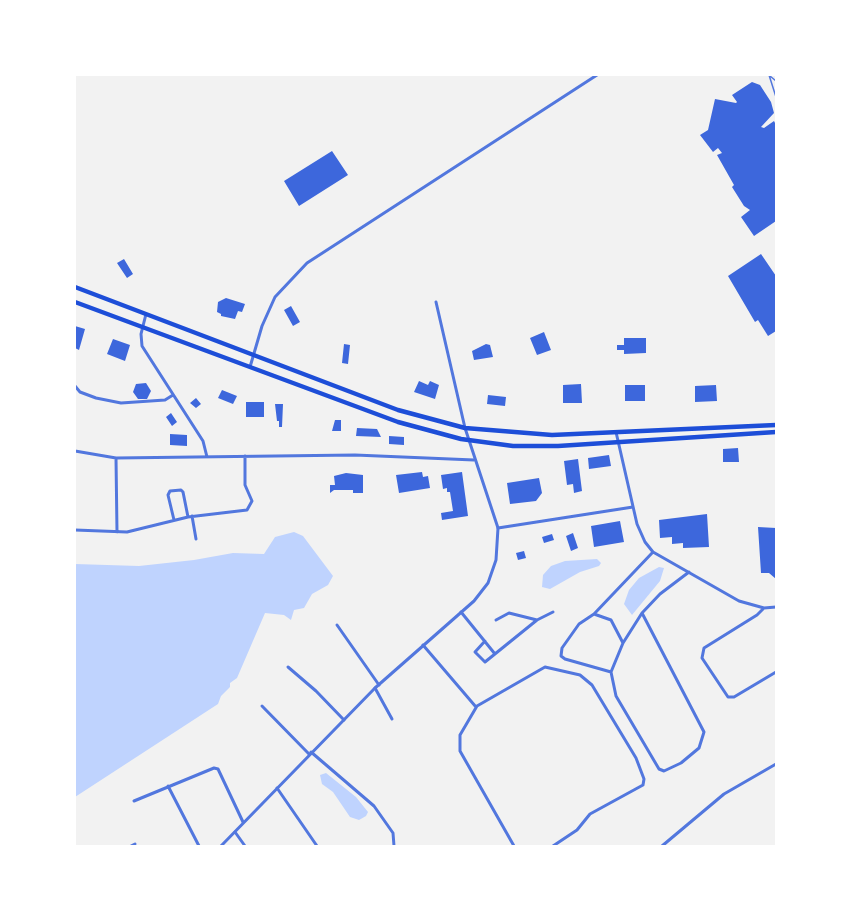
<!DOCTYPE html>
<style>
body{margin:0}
#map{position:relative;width:851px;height:921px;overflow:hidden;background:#f2f2f2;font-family:"Noto Serif",serif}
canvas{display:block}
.frame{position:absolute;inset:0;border:76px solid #fff;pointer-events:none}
</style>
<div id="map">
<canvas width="851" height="921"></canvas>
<div class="frame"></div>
</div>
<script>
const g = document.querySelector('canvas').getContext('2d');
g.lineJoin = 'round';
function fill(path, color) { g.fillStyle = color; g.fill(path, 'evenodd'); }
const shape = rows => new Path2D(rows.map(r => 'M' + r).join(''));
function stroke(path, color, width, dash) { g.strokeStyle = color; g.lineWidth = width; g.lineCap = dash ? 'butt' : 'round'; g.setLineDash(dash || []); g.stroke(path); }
const water = shape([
 [294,532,303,536,333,576,328,585,312,594,304,608,294,610,291,620,284,615,265,613,237,678,230,683,230,687,221,696,218,704,75,797,75,564,139,566,194,560,233,553,264,554,275,537],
 [597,559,601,563,599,566,580,572,550,589,542,587,543,575,551,566,565,561],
 [659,567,664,568,660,581,632,615,624,604,629,590,639,578],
 [326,773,356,797,368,812,366,816,359,820,350,817,333,792,322,784,320,775]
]);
const building = shape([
 [752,82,760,85,771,102,774,113,761,127,764,128,774,121,776,125,776,221,754,236,741,217,750,210,744,206,732,187,734,185,717,155,722,153,718,148,713,152,700,135,708,130,715,99,736,103,737,102,732,95],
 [332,151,348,175,299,206,284,181],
 [761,254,776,276,776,331,768,336,758,320,755,322,728,276],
 [124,259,133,274,127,278,117,263],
 [226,298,245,304,242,312,238,311,235,319,221,316,221,314,217,312,218,302],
 [291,306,300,322,293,326,284,310],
 [75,326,85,329,79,350,75,348],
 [544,332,551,350,537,355,530,338],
 [624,338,646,338,646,353,624,354,624,350,617,350,617,345,624,345],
 [113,339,130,345,125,361,107,354],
 [344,344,350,345,348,364,342,363],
 [486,344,490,345,493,357,474,360,472,351],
 [419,381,428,385,430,381,439,385,435,399,414,392],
 [146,383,151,391,147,399,138,399,133,392,136,384],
 [581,384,582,403,563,403,563,385],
 [625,385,645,385,645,401,625,401],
 [716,385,717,401,695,402,695,386],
 [222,390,237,396,233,404,218,398],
 [488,395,506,397,505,406,487,404],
 [196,398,201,404,196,408,190,403],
 [246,402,264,402,264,417,246,417],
 [275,404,283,404,282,427,279,427,279,421,277,421],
 [171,413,177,422,172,426,166,417],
 [335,420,341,420,341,431,332,431],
 [357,428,377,429,381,437,356,436],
 [170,434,187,435,187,446,170,445],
 [389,436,404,437,404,445,389,444],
 [738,448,739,462,723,462,723,449],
 [609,455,611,466,589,469,588,458],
 [578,459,582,491,574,493,573,484,567,485,564,461],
 [422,472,423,477,428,476,430,488,399,493,396,475],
 [462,472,468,516,442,520,441,513,453,511,450,492,447,492,447,488,443,489,441,475],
 [346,473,363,475,363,493,353,493,353,490,334,490,330,493,330,485,335,485,334,476],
 [539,478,542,493,536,501,510,504,507,483],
 [707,514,709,547,683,548,683,543,672,544,672,537,660,538,659,520],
 [620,521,624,542,594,547,591,526],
 [758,527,776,528,776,579,769,573,761,573],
 [573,533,578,548,571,551,566,536],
 [552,534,554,540,544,543,542,537],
 [524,551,526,558,518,560,516,553]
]);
const service = shape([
 [769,75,776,97],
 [770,76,776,81]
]);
const minor = shape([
 [436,302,465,428],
 [146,314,141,334,142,346,203,441,207,457],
 [250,367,262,326,275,297,307,263,597,75],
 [75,386,80,392,96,398,121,403,165,400,173,395],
 [616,432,637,524,645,542,653,552,739,601,764,608,776,607],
 [75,451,116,458,355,455,474,460],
 [116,458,117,532],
 [192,516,196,539],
 [174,520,168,495,170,491,181,490,183,492,188,517],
 [498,528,633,507],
 [75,530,127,532,188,517,247,510,252,501,245,485,245,456],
 [763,609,757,615,704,648,702,658,728,697,734,697,776,672],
 [461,612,495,654],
 [642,613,704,732,699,748,681,763,664,771,659,769,616,696,611,672,623,643,642,613,660,594,689,572],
 [594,614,653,552],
 [496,620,509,613,537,620,553,612],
 [337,625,379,685],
 [485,641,475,652,485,662,537,620],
 [423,645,476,707],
 [288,667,316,691,344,720],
 [611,672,565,659,561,656,562,648,579,624,594,614,611,620,623,643],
 [375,688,392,719],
 [262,706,309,754],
 [311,752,374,806,393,833,394,846],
 [168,786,199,846],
 [277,788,317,846],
 [134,801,214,768,218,769,243,822],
 [235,832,245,846],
 [131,846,135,844],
 [514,846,460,751,460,735,477,706,545,667,580,675,592,685,636,758,644,779,643,785,590,814,577,830,553,846],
 [662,846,724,794,776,764]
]);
const tertiary = shape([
 [221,846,375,688,474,601,488,583,496,560,498,528,465,428]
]);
const primary = shape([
 [75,287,398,410,465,428,552,435,776,425],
 [75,302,398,422,461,439,513,446,558,446,776,432]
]);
fill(water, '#bfd3fe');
fill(building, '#3d67dc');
stroke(service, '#5277de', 1.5);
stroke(minor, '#5277de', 3);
stroke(tertiary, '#5277de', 3);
stroke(primary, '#1d4ed8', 4.5);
</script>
